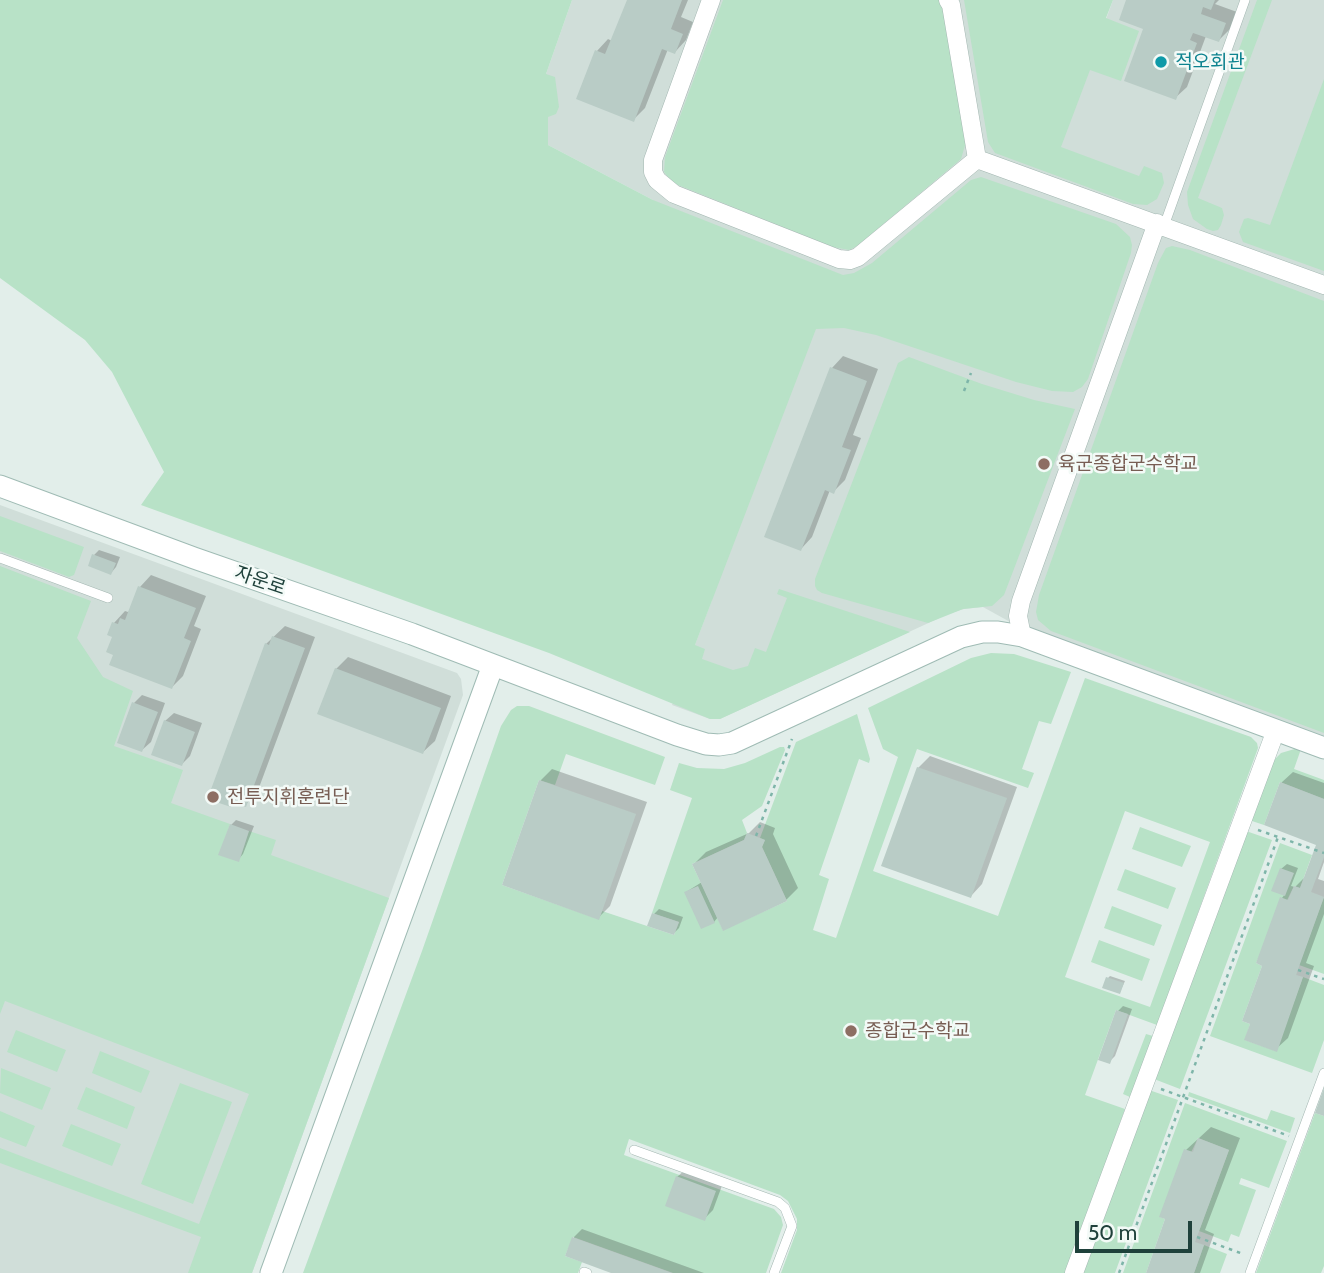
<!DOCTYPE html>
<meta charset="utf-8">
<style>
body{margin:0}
#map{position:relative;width:1324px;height:1273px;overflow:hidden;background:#e2eeea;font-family:Cabin,sans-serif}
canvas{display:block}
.scale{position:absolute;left:1075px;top:1221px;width:117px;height:32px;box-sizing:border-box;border:4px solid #1f413b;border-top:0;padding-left:9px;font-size:21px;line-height:24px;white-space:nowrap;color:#1f413b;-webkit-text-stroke:5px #f3faf7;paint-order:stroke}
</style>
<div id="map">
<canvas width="1324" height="1273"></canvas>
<div class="scale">50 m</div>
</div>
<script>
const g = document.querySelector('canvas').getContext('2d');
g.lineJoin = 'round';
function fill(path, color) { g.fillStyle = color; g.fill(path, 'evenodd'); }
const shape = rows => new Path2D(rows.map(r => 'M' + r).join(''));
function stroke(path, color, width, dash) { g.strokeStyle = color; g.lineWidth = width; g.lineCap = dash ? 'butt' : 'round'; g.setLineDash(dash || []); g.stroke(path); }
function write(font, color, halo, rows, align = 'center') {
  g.font = font + ' Cabin,"Noto Sans KR",sans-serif'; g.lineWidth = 5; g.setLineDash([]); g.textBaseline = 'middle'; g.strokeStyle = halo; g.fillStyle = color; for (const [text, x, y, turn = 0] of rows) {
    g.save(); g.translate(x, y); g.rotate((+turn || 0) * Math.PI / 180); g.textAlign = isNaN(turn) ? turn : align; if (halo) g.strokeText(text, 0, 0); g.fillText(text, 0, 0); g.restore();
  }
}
const built = shape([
 [572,0,972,0,1096,47,1113,0,1324,0,1324,743,1030,633,983,607,964,609,948,614,720,719,710,719,672,705,712,600,653,200,548,145,546,74],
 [0,505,457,673,461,679,463,695,252,1273,0,1273]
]);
const green = shape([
 [0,0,572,0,546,74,555,77,559,107,556,114,548,117,548,145,653,200,843,275,854,273,872,263,971,180,981,177,1116,224,1130,237,1132,245,1131,253,1088,379,1082,387,1073,392,1052,391,1016,382,876,335,844,328,816,329,695,645,705,649,702,659,733,670,748,666,755,648,766,652,787,598,777,594,779,589,910,632,720,719,710,719,549,653,141,505,164,472,112,372,85,340,0,278],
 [723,0,942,0,966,142,961,159,857,246,849,250,833,247,673,183,664,172,665,157],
 [964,0,1113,0,1106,18,1139,31,1121,81,1090,70,1061,147,1139,176,1144,166,1162,173,1164,183,1157,199,1147,205,1133,204,995,153,988,142],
 [1257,0,1272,0,1198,198,1222,208,1224,215,1221,225,1218,230,1213,231,1207,229,1193,219,1188,205,1187,192],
 [1324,79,1324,271,1243,242,1239,232,1244,219,1248,218,1270,225],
 [1172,246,1190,250,1324,301,1324,733,1051,631,1038,620,1036,612,1039,595,1158,263,1166,248],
 [909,357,982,384,1034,400,1075,409,1004,595,992,606,963,609,928,623,822,593,817,590,815,586,815,579,898,363],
 [0,516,84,547,74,575,69,577,0,551],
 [0,566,91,601,77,638,103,677,133,691,114,746,183,770,171,803,230,824,219,855,239,861,249,831,276,840,271,855,389,898,252,1273,188,1273,201,1237,0,1163,0,1148,199,1224,249,1094,5,1001,0,1014],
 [991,653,1014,654,1071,672,1051,724,1039,721,1022,769,1034,773,1028,788,917,749,873,871,998,916,1085,678,1251,737,1257,743,1258,748,1157,1025,1116,1010,1085,1095,1125,1109,1066,1273,781,1273,797,1230,797,1219,788,1201,780,1195,629,1139,624,1155,774,1209,781,1217,783,1225,766,1273,673,1273,573,1237,565,1256,582,1262,578,1273,303,1273,422,951,501,726,511,710,517,706,529,706,665,757,655,785,566,754,555,785,539,780,502,885,598,919,602,911,674,935,679,922,652,913,692,798,670,790,679,763,697,768,724,769,745,763,780,747,784,747,785,750,762,806,742,820,747,833,744,840,692,864,723,930,787,901,762,847,765,840,760,838,796,742,857,714,870,759,869,763,859,759,819,875,829,879,813,930,836,938,898,757,883,749,868,708,971,658],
 [1125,811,1210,842,1150,1007,1065,977],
 [1298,748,1301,749,1294,769,1324,780,1324,799,1280,782,1264,825,1249,820,1271,763,1281,753],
 [1140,827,1191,846,1182,867,1132,849],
 [1246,831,1272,840,1180,1089,1154,1079],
 [1280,843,1312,855,1300,888,1294,886,1256,963,1262,966,1242,1021,1250,1024,1245,1040,1276,1051,1303,977,1324,985,1324,1040,1312,1073,1210,1036],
 [1125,869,1176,888,1168,909,1117,890],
 [1324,897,1324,974,1299,965],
 [1112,906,1162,925,1154,946,1104,928],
 [1099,940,1150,959,1142,981,1091,962],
 [16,1030,66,1050,57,1072,7,1052],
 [1146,1034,1153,1036,1130,1097,1123,1094],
 [100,1051,150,1071,141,1093,92,1073],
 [1,1068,51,1088,42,1110,0,1093],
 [180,1083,232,1102,193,1204,141,1184],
 [86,1087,135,1107,127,1129,77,1109],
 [1149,1090,1178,1100,1115,1273,1082,1273],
 [1189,1092,1267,1120,1271,1110,1295,1118,1290,1133,1188,1096],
 [1185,1103,1287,1141,1269,1188,1241,1178,1239,1184,1256,1190,1239,1237,1231,1234,1228,1242,1199,1231,1229,1150,1198,1138,1160,1217,1165,1219,1146,1273,1123,1273],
 [0,1111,35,1126,26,1147,0,1137],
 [1315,1113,1324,1116,1324,1266,1321,1273,1256,1273],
 [71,1124,121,1144,112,1166,62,1146],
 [1204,1245,1227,1254,1220,1273,1194,1273]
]);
const shadow = shape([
 [628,0,688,0,681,17,693,22,686,40,675,52,668,49,645,108,633,120,597,51,608,39,612,41],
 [1128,0,1219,0,1215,4,1237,12,1230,29,1219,40,1206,36,1187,87,1175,98,1145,28],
 [843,356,878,369,853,435,861,438,845,480,833,492,830,490,812,537,801,549,767,536,832,368],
 [99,550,120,557,116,567,111,573,94,555],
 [151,575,206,596,194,626,201,629,183,676,172,687,115,654,114,623,125,611,128,612,131,610,140,587],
 [285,626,315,637,257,793,246,804,235,801,231,805,266,644],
 [348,657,451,696,435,741,423,752,336,669],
 [142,695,165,703,151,742,142,750,134,703],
 [174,713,202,723,190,756,182,764,165,721],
 [930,756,1017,787,982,884,971,896,918,768],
 [552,769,647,802,610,906,598,918,540,781],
 [1293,772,1324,783,1324,862,1318,879,1324,881,1324,914,1306,963,1314,966,1288,1038,1276,1049,1264,965,1282,898,1285,894,1281,869,1287,864,1298,868,1291,886,1295,887,1307,875,1317,846,1281,783],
 [236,820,254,826,243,854,238,860,231,825],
 [760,822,775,828,773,834,798,888,786,900,718,917,714,922,686,892,702,882,694,864,706,852,749,833],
 [659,909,683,917,679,928,674,933,654,914],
 [1110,976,1125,981,1120,992,1108,978],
 [1123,1006,1132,1009,1115,1056,1109,1062,1118,1011],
 [1211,1127,1240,1138,1205,1230,1214,1234,1200,1273,1147,1273,1168,1218,1186,1150],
 [686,1169,723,1183,713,1210,704,1219,677,1177],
 [582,1229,704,1273,616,1273,567,1255,574,1237]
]);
const building = shape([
 [627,0,682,0,671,29,683,34,675,54,662,49,634,122,576,99,595,50,605,54],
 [1126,0,1215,0,1211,10,1203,7,1201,14,1226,23,1219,42,1193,33,1190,40,1197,43,1176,100,1124,81,1143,29,1119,20],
 [830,367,867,381,842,447,851,450,834,494,825,490,801,551,764,537],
 [92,554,116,563,111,575,88,566],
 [138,586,196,608,184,638,191,641,172,689,109,665,113,655,106,652,112,637,107,635,112,622,118,624,120,618,125,620],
 [272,636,305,648,246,807,233,802,231,807,213,801,215,793,210,792,265,643,269,645],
 [335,668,441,708,423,754,317,714],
 [132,702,158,712,142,752,117,743],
 [164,720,195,732,182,766,151,755],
 [917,767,1007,798,971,898,881,866],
 [539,780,636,814,599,920,502,885],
 [1280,782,1324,799,1324,857,1311,892,1324,897,1296,975,1303,977,1277,1052,1244,1040,1250,1024,1242,1021,1262,966,1256,963,1280,897,1288,900,1294,886,1300,888,1316,845,1264,825],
 [230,824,249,831,239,862,218,855],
 [747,833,765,840,762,847,787,901,723,931,692,864,744,840],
 [1280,868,1294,873,1285,896,1271,891],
 [698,886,715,923,701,929,684,892],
 [652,913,679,922,674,935,647,926],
 [1106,977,1124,983,1120,994,1102,988],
 [1116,1010,1128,1014,1110,1064,1098,1060],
 [1324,1088,1324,1116,1315,1113],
 [1198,1138,1229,1150,1195,1242,1204,1245,1194,1273,1146,1273,1165,1219,1159,1217,1184,1149,1193,1152],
 [676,1176,716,1191,705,1221,665,1206],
 [572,1237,672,1273,611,1273,565,1256]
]);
const path = shape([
 [964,391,971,373],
 [1258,830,1324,853],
 [756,836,792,739],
 [1298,970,1324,979],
 [1161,1089,1289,1136],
 [1197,1237,1243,1254],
 [1119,1273,1278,837]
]);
const lane = shape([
 [1164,226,1245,0],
 [0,558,108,598],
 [634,1150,778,1202,785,1208,792,1226,774,1273],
 [584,1272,587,1273],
 [1250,1273,1324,1073]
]);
const street = shape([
 [711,0,653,160,653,172,657,180,674,194,839,259,850,260,858,257,977,159],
 [948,0,951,5,977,159],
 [977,159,1324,285],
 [1022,636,1018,616,1021,601,1157,223],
 [1074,1273,1276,730]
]);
const secondary = shape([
 [0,486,194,558,412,634,677,735,706,744,719,745,732,743,961,637,982,632,998,632,1022,636,1324,748],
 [271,1273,493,665]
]);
const markers = [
 [1161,62,7,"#0f9aa8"],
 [1044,464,7,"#8d6e63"],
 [213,797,7,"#8d6e63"],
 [851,1031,7,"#8d6e63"]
];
const cultureNames = [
 ["적오회관",1175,62]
];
const educationNames = [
 ["육군종합군수학교",1058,464],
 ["전투지휘훈련단",227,797],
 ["종합군수학교",865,1031]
];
const streetNames = [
 ["자운로",260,581,19]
];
fill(built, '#d0ded9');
fill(green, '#b8e2c7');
fill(shadow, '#0003');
fill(building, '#b9ccc6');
stroke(lane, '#a4b7b2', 10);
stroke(street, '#a4b7b2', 19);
stroke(secondary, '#9fbbb4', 23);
stroke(path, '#7eb5a9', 2.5, [3.5, 5]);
stroke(lane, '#fff', 9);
stroke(street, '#fff', 18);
stroke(secondary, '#fff', 21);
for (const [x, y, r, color] of markers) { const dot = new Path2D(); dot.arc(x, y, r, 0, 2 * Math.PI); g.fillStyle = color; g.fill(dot); stroke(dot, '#f3faf7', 2.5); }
write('19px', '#0d838f', '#f3faf7', cultureNames, 'left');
write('19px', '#785e54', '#f3faf7', educationNames, 'left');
write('19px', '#1f413b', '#f3faf7', streetNames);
</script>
